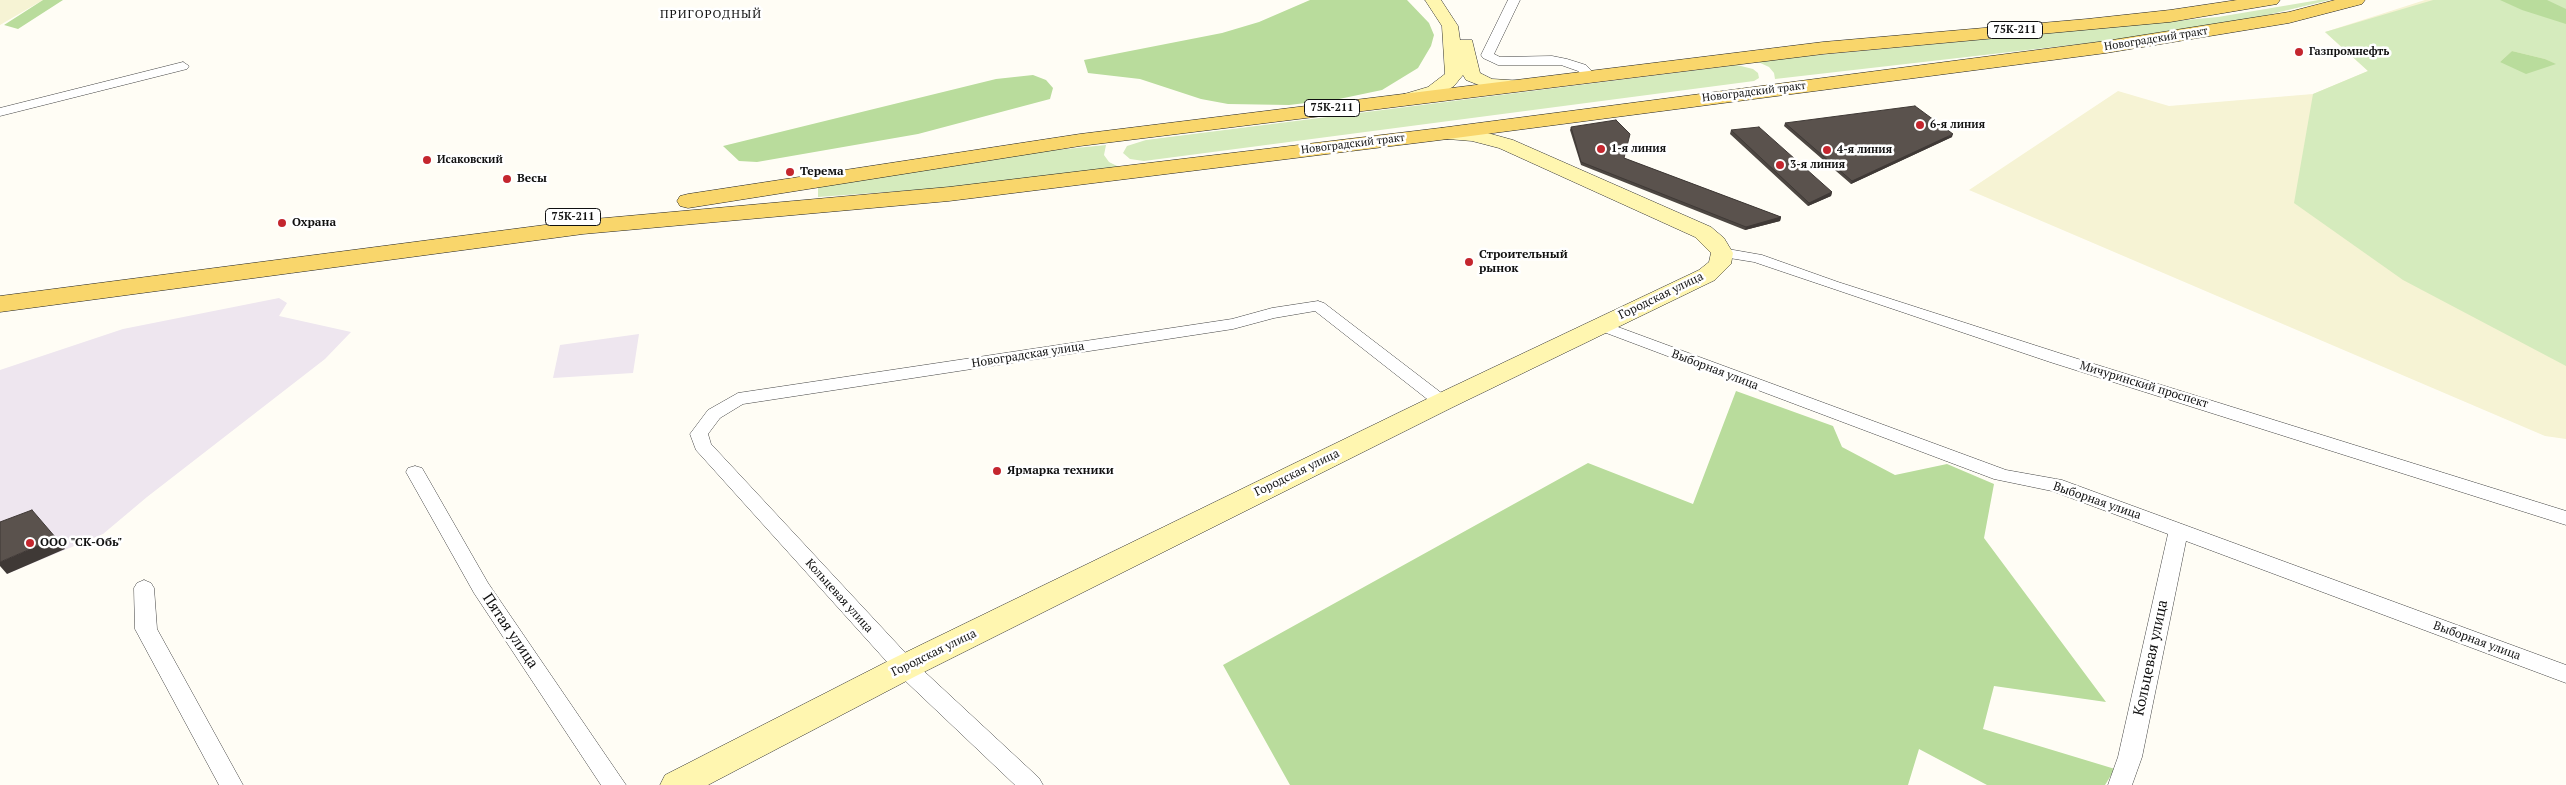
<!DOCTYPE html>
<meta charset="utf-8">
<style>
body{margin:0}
canvas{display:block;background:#fffdf5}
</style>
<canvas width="2566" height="785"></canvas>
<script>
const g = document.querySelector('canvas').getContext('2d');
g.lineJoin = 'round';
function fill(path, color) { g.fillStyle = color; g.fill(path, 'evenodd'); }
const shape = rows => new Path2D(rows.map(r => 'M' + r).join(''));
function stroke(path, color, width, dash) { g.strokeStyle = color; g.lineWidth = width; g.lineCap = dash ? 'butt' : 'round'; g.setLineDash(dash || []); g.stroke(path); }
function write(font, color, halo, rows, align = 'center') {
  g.font = font + ' "PT Serif",serif'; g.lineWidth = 5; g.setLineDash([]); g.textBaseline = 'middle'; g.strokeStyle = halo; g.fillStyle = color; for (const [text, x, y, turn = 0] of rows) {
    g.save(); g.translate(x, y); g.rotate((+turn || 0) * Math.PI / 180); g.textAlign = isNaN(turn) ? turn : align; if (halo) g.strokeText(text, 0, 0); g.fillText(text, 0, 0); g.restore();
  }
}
const industrial = shape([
 [279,298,287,303,279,316,351,332,325,359,147,497,103,534,7,574,0,554,0,370,123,329],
 [639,334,633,373,553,378,560,345]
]);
const farmland = shape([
 [0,0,43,0,0,25],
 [2425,0,2566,0,2566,439,2545,436,1969,190,2118,91,2169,106,2313,94,2368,71,2325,32]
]);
const green = shape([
 [2319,0,2330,0,2238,22,2141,37,1775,79,1774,73,1769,67,1756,61,2218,17],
 [2433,0,2566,0,2566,366,2403,280,2294,203,2313,94,2368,71,2325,32],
 [2512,51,2545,59,2555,64,2500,62],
 [1737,65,1753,69,1758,73,1759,78,1754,81,1144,161,1130,159,1123,153,1127,146,1146,140],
 [1106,145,1104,155,1109,162,1121,168,985,185,818,197,818,186,1016,154]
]);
const forest = shape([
 [43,0,63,0,18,29,4,25],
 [1310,0,1407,0,1429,23,1434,35,1431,46,1418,68,1382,90,1339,99,1289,105,1228,104,1201,99,1140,79,1088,73,1084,60,1222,33,1259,22],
 [2500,0,2547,0,2566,9,2566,24,2522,10],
 [2512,51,2545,59,2556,64,2526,74,2500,62],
 [1033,75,1046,80,1053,88,1050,99,918,134,757,162,739,161,723,146,996,79],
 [1736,391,1833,426,1842,447,1895,475,1947,464,1994,484,1984,538,2106,702,1994,686,1983,729,2115,769,2105,785,1987,785,1919,749,1908,785,1290,785,1223,665,1588,463,1693,504]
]);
const street = shape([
 [1508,0,1520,0,1494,54,1500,57,1552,56,1567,59,1586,65,1597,77,1595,80,1587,80,1578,71,1561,65,1498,65,1483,58,1481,55,1508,0],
 [183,62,189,66,187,69,0,116,0,108,183,62],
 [1722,248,1762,255,1838,282,2062,354,2566,511,2566,525,2050,362,1754,262,1717,256,1714,253,1722,248],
 [1318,301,1324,303,1448,398,1451,402,1448,406,1436,406,1315,311,1274,318,1233,329,743,404,720,418,708,434,711,444,913,661,1039,778,1043,785,1015,785,897,673,696,450,690,434,708,410,738,393,1232,319,1272,308,1318,301],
 [1599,320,2006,470,2062,480,2566,665,2566,683,2186,541,2142,757,2132,785,2108,785,2118,757,2168,534,2052,491,1994,479,1593,328,1591,325,1599,320],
 [415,466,422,468,488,583,626,785,601,785,474,593,406,472,408,468,415,466],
 [144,580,151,583,154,588,157,629,243,785,219,785,135,629,134,588,137,583,144,580]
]);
const secondary = shape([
 [1425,0,1441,0,1458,26,1460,40,1472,40,1480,73,1492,79,1525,81,1528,85,1525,89,1489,89,1466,80,1463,75,1454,86,1440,95,1408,105,1401,103,1399,99,1401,95,1428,87,1445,74,1442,26,1425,0],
 [1442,128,1473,129,1513,140,1670,209,1711,227,1724,238,1733,253,1731,264,1715,280,1451,408,916,676,708,785,660,785,665,775,894,658,1433,396,1699,270,1709,262,1711,253,1695,237,1499,148,1472,141,1435,138,1432,134,1435,130,1442,128]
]);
const primary = shape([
 [2237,0,2280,0,2277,4,2271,5,2170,22,1823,54,1080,146,688,208,680,206,677,201,680,196,688,194,1080,134,1823,42,2087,19,2170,10,2237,0],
 [2335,0,2365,0,2362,4,2289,23,2106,53,1440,140,949,201,583,234,0,312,0,296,583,220,949,187,1440,128,2106,41,2289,12,2335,0]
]);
const wall = shape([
 [1785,123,1952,137,1851,184,1784,126],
 [1571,127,1624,158,1781,217,1780,221,1745,230,1581,165,1570,130],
 [1731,130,1832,192,1831,196,1808,206,1730,134]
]);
const shadedWall = shape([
 [1953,134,1952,137,1851,184,1852,181],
 [1832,192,1831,196,1808,206,1809,203],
 [1781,217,1780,221,1745,230,1746,227],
 [56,538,65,549,7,574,0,566,0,562]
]);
const building = shape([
 [1915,106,1953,134,1852,181,1785,123,1915,106],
 [1616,120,1630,134,1624,158,1781,217,1746,227,1581,162,1571,127,1616,120],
 [1759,127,1832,192,1809,203,1731,130,1759,127],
 [32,510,56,538,0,562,0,522,32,510]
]);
const markers = [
 [2299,52,5,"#c4262e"],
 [1920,125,5,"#c4262e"],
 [1601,149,5,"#c4262e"],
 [1827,150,5,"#c4262e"],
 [427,160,5,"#c4262e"],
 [1780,165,5,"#c4262e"],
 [790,172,5,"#c4262e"],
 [507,179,5,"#c4262e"],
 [282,223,5,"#c4262e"],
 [1469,262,5,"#c4262e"],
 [997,471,5,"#c4262e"],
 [30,543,5,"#c4262e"]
];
const shields = [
 [2015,30,55],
 [1332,108,55],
 [573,217,55]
];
const shieldNames = [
 ["75К-211",2015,30],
 ["75К-211",1332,108],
 ["75К-211",573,217]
];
const farStreetnames = [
 ["Новоградский тракт",2156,39,-9],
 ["Новоградский тракт",1754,92,-7],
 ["Новоградский тракт",1353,144,-7]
];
const farPoinames = [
 ["Газпромнефть",2309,52],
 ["6-я линия",1930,125],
 ["1-я линия",1611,149],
 ["4-я линия",1837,150],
 ["Исаковский",437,160],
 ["3-я линия",1790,165]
];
const farQuarternames = [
 ["ПРИГОРОДНЫЙ",711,15]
];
const poiNames = [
 ["Терема",800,172],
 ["Весы",517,179],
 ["Охрана",292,223],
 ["Строительный",1479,255],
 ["рынок",1479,269],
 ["Ярмарка техники",1007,471],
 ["ООО \"СК-Обь\"",40,543]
];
const streetNames = [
 ["Городская улица",1661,296,-26],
 ["Новоградская улица",1028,355,-9],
 ["Выборная улица",1715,370,21],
 ["Мичуринский проспект",2144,385,17],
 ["Городская улица",1297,473,-26],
 ["Выборная улица",2097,501,19],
 ["Кольцевая улица",839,596,48],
 ["Выборная улица",2477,641,20],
 ["Городская улица",934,653,-26]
];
const nearStreetnames = [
 ["Пятая улица",510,631,56],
 ["Кольцевая улица",2151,658,-78]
];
fill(industrial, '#eee6ef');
fill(farmland, '#f6f3d4');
fill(green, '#d5ebbd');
fill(forest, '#b9dc9c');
stroke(street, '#444', 1);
stroke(secondary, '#333', 1);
stroke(primary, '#222', 1);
fill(street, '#fff');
fill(secondary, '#fff6b0');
fill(primary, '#f9d66b');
fill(wall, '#4d4742');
fill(shadedWall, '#3f3936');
fill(building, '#5a524d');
stroke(building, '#3f3936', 1);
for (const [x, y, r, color] of markers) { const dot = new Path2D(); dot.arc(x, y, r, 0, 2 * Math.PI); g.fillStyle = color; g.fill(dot); stroke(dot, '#fff', 2); }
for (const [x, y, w] of shields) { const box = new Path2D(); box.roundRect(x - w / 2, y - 8.5, w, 17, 4); g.fillStyle = '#fff'; g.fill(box); stroke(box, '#111', 1); }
write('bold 11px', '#111', null, shieldNames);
write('11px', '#111', '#fff', farStreetnames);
write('bold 11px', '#111', '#fff', farPoinames, 'left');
g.letterSpacing = '1px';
write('12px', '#111', '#fff', farQuarternames);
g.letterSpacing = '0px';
write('bold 12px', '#111', '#fff', poiNames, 'left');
write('12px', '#111', '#fff', streetNames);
write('15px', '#111', '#fff', nearStreetnames);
</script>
